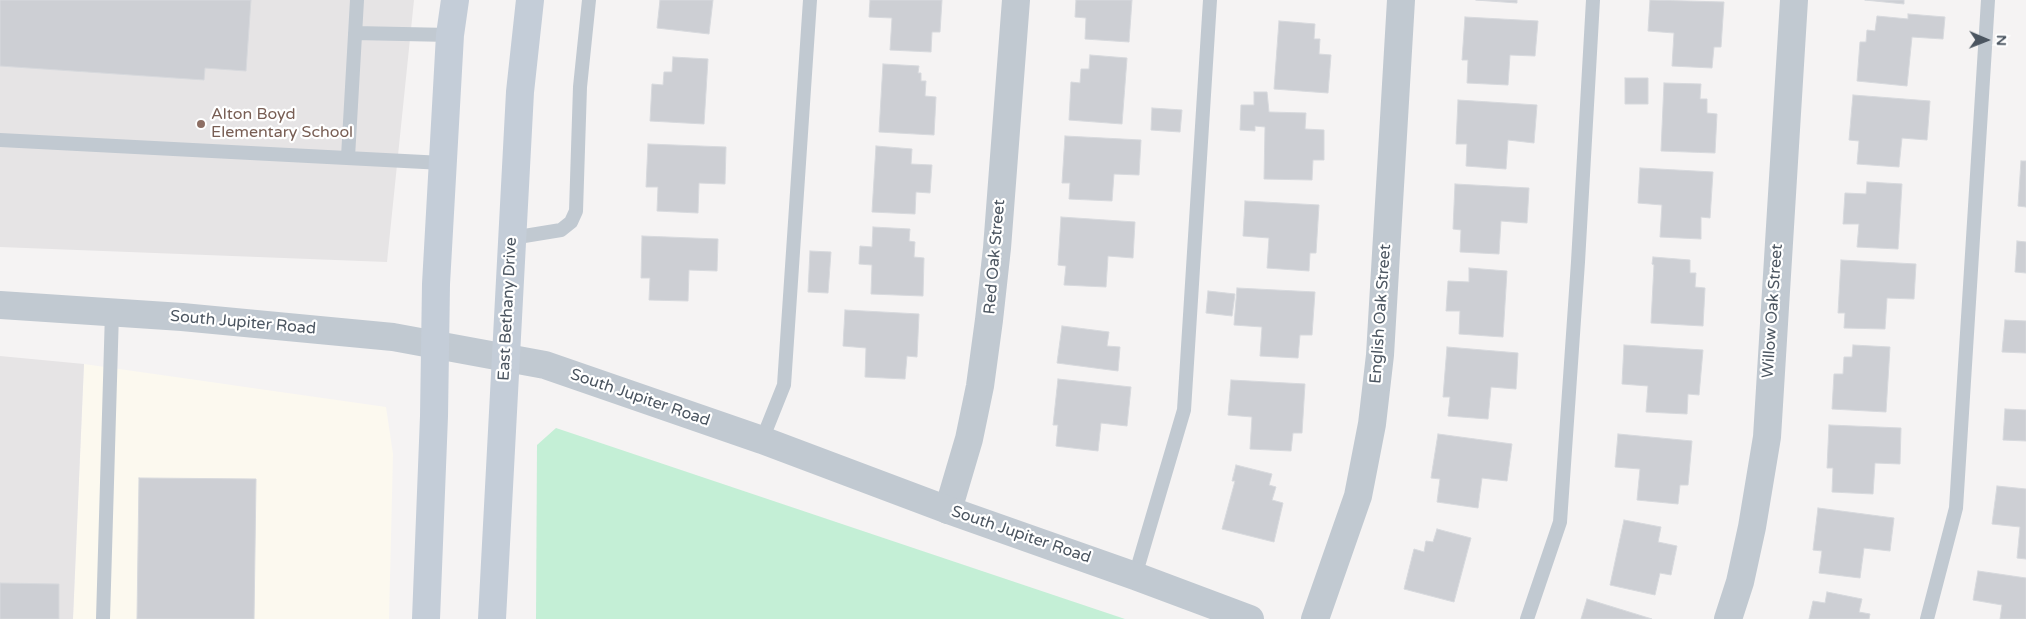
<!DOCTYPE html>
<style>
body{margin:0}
#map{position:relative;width:2026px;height:619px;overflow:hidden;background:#f5f3f3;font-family:"Varela Round",sans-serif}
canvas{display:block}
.north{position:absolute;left:1961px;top:15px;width:50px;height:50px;-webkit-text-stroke:4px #fff;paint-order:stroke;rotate:91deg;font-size:14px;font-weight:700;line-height:20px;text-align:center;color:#4b5560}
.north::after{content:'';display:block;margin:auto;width:18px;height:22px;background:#4b5560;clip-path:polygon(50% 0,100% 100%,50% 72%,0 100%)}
</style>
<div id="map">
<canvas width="2026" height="619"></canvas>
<div class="north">N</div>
</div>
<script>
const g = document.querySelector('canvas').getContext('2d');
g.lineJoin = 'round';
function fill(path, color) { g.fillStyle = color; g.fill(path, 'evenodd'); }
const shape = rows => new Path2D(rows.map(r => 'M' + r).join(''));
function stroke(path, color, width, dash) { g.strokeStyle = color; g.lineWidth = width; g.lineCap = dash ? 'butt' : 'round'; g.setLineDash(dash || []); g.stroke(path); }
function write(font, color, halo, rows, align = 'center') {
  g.font = font + ' "Varela Round",sans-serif'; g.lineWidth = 4.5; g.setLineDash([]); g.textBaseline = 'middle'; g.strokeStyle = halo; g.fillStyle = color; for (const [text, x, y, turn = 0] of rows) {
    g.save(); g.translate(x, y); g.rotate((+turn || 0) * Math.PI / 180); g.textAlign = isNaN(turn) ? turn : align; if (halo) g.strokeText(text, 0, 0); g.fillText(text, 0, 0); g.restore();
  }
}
const commercial = shape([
 [84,364,386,407,393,454,389,619,73,619]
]);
const education = shape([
 [0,0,414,0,387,262,0,247],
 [0,356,84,364,73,619,0,619]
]);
const green = shape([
 [556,428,1125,619,536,619,537,445]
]);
const building = shape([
 [0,0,251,0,246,71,205,68,204,80,0,66,0,0],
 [660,0,713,0,709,34,657,28,660,0],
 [870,0,942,0,940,32,932,32,931,52,890,50,892,18,869,17,870,0],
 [1076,0,1132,0,1129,42,1085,39,1086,18,1075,17,1076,0],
 [1476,0,1517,0,1517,3,1476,0],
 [1650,0,1724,2,1721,47,1714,47,1712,68,1672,66,1674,33,1648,31,1650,0],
 [1865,0,1904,0,1904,4,1865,0],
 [1908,14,1945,17,1943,39,1912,37,1907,86,1857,81,1860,42,1866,42,1867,30,1875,31,1877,16,1908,19,1908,14],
 [1465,17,1538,21,1535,56,1510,55,1508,85,1467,83,1468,60,1462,60,1465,17],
 [1279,21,1315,24,1314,39,1320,39,1319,54,1331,55,1328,93,1274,89,1279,21],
 [1090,55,1127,58,1122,124,1069,120,1071,82,1080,83,1081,69,1089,69,1090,55],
 [673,57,708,59,704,124,650,121,652,84,663,85,664,72,672,72,673,57],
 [883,64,919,66,918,73,921,73,921,81,926,81,925,96,936,97,934,135,879,132,883,64],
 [1625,78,1648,78,1648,104,1625,104,1625,78],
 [1664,83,1701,84,1700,99,1707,99,1707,113,1717,114,1715,153,1661,151,1664,83],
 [1254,92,1267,92,1269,112,1306,113,1305,129,1324,130,1324,160,1313,160,1312,180,1264,179,1265,127,1255,126,1255,131,1240,130,1241,105,1254,105,1254,92],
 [1853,95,1930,101,1927,140,1902,138,1899,167,1857,164,1859,141,1849,140,1853,95],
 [1458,100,1537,105,1534,143,1508,140,1506,169,1466,166,1467,144,1456,144,1458,100],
 [1152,108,1182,110,1180,132,1151,130,1152,108],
 [1065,136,1141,140,1139,175,1114,174,1112,201,1069,199,1070,183,1062,183,1065,136],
 [648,144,726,147,725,184,699,183,698,213,657,211,658,187,646,187,648,144],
 [876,146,912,149,911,164,932,165,930,193,916,192,915,214,872,212,876,146],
 [2021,161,2026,161,2026,207,2018,206,2021,161],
 [1640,168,1713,172,1710,218,1701,217,1701,239,1660,237,1662,205,1638,203,1640,168],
 [1867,182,1902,184,1898,249,1857,247,1859,224,1843,224,1845,193,1866,194,1867,182],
 [1455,184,1529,188,1527,223,1501,221,1499,254,1460,252,1461,230,1453,229,1455,184],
 [1245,201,1319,205,1316,253,1310,253,1309,271,1267,268,1269,238,1243,236,1245,201],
 [1061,217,1135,222,1133,258,1108,256,1106,287,1064,285,1066,266,1058,265,1061,217],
 [873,227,910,229,909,241,915,242,914,257,924,258,923,296,871,294,872,265,859,264,860,246,872,247,873,227],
 [642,236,718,239,717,271,689,270,688,301,649,300,650,278,641,278,642,236],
 [2017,241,2026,242,2026,273,2015,272,2017,241],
 [810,251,831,252,828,293,808,292,810,251],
 [1653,257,1690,260,1690,273,1696,273,1695,287,1705,288,1703,326,1651,323,1654,265,1652,264,1653,257],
 [1841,260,1916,264,1914,299,1887,298,1885,329,1844,328,1845,313,1838,313,1841,260],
 [1469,268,1507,271,1503,337,1459,334,1460,311,1446,311,1448,281,1469,282,1469,268],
 [1237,288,1315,292,1312,335,1300,335,1298,358,1260,356,1262,327,1234,325,1237,288],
 [1208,291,1235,294,1232,316,1206,313,1208,291],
 [845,310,919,314,917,357,907,356,905,379,865,377,866,348,843,346,845,310],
 [2005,320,2026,321,2026,353,2002,352,2005,320],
 [1062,326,1109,332,1107,346,1120,347,1118,371,1057,363,1062,326],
 [1624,345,1703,350,1699,395,1688,394,1687,414,1646,412,1648,386,1622,384,1624,345],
 [1853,345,1890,347,1886,412,1832,409,1834,374,1843,374,1844,357,1852,357,1853,345],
 [1447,347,1518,353,1516,389,1491,387,1488,419,1448,416,1450,397,1443,397,1447,347],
 [1058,379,1131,387,1127,426,1101,423,1098,451,1056,446,1058,425,1053,425,1058,379],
 [1231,380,1305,384,1302,433,1293,433,1291,451,1250,449,1252,417,1228,415,1231,380],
 [2005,409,2026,410,2026,441,2003,440,2005,409],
 [1829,425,1901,428,1900,464,1875,463,1873,494,1832,492,1833,468,1827,468,1829,425],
 [1438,434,1512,444,1507,481,1482,478,1478,508,1437,502,1440,479,1431,478,1438,434],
 [1618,434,1692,441,1688,485,1680,485,1678,504,1637,500,1640,469,1615,467,1618,434],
 [1236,465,1272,474,1269,485,1276,487,1272,500,1283,503,1274,542,1222,529,1235,481,1232,481,1236,465],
 [139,478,256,479,254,619,137,619,139,478],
 [1997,486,2026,489,2026,559,2017,558,2020,527,1992,524,1997,486],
 [1818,508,1894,518,1890,551,1864,548,1860,578,1819,573,1822,551,1813,550,1818,508],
 [1624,520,1661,527,1658,542,1677,546,1671,575,1660,573,1655,595,1610,585,1624,520],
 [1437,529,1471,538,1454,602,1404,589,1414,549,1424,552,1426,541,1433,542,1437,529],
 [1978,571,2026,578,2026,619,2000,619,2002,605,1973,600,1978,571],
 [0,583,59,584,59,619,0,619,0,583],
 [1827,592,1862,599,1859,612,1870,614,1869,619,1809,619,1813,601,1825,603,1827,592],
 [1587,599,1652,619,1581,619,1587,599]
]);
const service = shape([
 [355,33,450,35],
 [0,140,443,163],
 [348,157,357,0],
 [512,238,561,230,571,222,576,211,580,87,589,0],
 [762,440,784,385,810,0],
 [1135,576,1184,410,1210,0],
 [103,619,112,312],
 [1527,619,1560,522,1578,262,1593,0],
 [1927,619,1956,508,1988,0]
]);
const minor = shape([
 [948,510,969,439,980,386,989,320,997,248,1016,0],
 [1315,619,1358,496,1372,424,1380,355,1401,0],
 [1728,619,1740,582,1752,527,1767,437,1794,0]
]);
const tertiary = shape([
 [0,305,182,317,393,337,545,365,762,440,948,510,1135,576,1250,619]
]);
const secondary = shape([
 [426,619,434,416,436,284,450,35,455,0],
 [492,619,520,92,530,0]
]);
const markers = [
 [201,124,5,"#8d6e63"]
];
const educationNames = [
 ["Alton Boyd",211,115],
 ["Elementary School",211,133]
];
const streetNames = [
 ["Red Oak Street",995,257,-85],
 ["East Bethany Drive",508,309,-87],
 ["Willow Oak Street",1773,311,-86],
 ["English Oak Street",1381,314,-86],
 ["South Jupiter Road",243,323,5],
 ["South Jupiter Road",640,398,19],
 ["South Jupiter Road",1021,535,19]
];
fill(commercial, '#fcf9ef');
fill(education, '#e6e4e5');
fill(green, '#c4efd6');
fill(building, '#cdcfd4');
stroke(building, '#d7d9dd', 1);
stroke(service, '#c1c9d1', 14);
stroke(minor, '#c1c9d1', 28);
stroke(tertiary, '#c1c9d1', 28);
stroke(secondary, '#c4cdd8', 28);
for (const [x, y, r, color] of markers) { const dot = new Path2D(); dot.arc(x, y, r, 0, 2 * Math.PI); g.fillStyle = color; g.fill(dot); stroke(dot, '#fff', 2); }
write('16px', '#785e54', '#fff', educationNames, 'left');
write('16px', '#4b5560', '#fff', streetNames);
</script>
